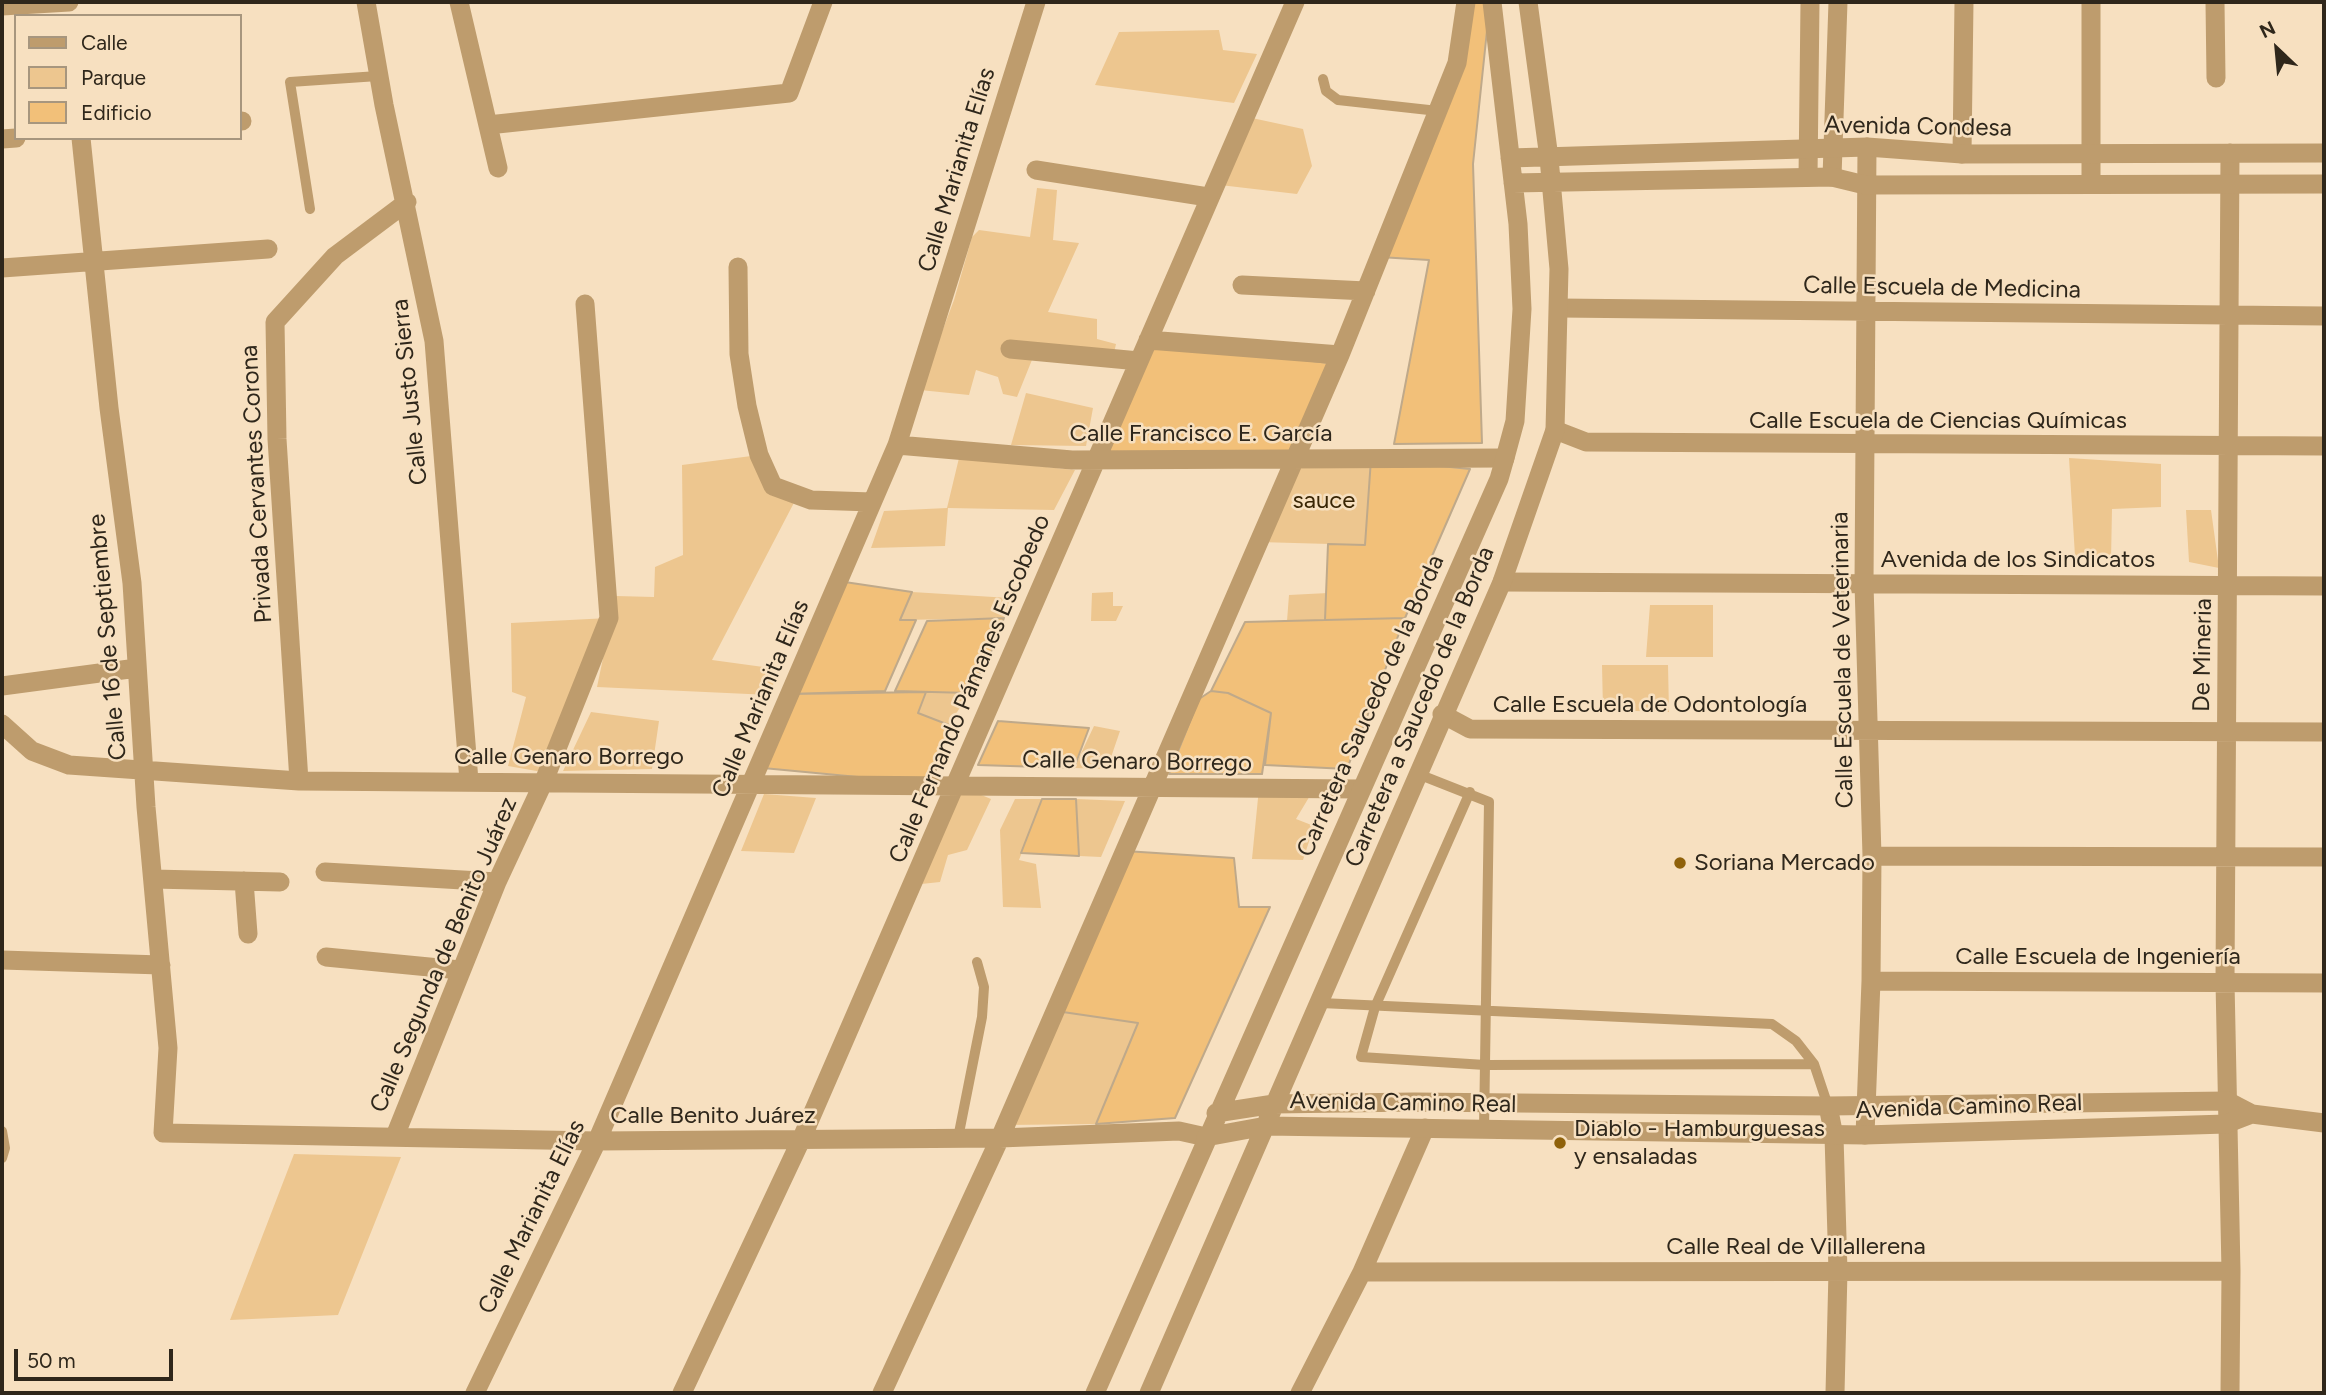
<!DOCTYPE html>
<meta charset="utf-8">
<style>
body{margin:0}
#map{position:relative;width:2326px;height:1395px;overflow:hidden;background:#f7e0c0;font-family:Figtree,sans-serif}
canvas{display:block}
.frame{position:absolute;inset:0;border:4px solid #2f271b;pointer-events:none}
.legend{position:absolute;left:14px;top:14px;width:228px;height:126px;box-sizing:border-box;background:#f7e0c0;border:2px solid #a7967e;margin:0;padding:9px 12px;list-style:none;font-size:21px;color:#2f271b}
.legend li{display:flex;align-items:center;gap:14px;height:35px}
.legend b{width:35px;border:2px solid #a7967e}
.north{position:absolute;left:2242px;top:14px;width:70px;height:70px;-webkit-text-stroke:5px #f7e0c0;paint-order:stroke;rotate:334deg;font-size:19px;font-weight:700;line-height:28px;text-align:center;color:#2f271b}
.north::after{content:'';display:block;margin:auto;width:24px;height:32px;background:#2f271b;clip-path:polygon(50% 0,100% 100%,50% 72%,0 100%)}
.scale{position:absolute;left:14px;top:1349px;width:159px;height:32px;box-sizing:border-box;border:4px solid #2f271b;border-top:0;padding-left:9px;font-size:21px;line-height:24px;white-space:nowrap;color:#2f271b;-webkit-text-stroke:5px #f7e0c0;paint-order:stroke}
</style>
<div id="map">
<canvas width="2326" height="1395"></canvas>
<div class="frame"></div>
<ul class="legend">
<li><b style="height:9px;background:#be9c6d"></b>Calle</li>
<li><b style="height:19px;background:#edc68f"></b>Parque</li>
<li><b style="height:19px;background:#f2c079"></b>Edificio</li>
</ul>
<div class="north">N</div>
<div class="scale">50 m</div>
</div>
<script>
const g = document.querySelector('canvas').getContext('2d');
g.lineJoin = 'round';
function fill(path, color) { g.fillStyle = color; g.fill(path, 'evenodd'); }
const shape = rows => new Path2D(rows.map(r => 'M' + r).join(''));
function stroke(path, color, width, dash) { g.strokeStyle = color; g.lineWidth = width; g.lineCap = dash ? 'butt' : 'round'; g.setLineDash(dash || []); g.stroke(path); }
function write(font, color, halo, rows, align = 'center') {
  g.font = font + ' Figtree,sans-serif'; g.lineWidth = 5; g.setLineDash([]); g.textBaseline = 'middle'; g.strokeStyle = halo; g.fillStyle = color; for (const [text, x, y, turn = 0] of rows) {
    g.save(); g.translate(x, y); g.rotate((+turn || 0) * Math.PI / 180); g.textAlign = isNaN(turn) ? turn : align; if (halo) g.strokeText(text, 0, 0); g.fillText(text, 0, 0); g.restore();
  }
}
const green = shape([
 [1219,30,1223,50,1257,54,1234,103,1095,85,1119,32],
 [1252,118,1303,129,1312,166,1297,194,1220,185],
 [1037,188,1057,190,1053,240,1079,243,1048,312,1097,319,1097,339,1116,344,1114,353,1038,345,1017,397,1003,394,998,377,976,370,969,395,920,390,954,300,972,237,979,230,1030,237],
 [1026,393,1093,408,1086,446,1011,445],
 [759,455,773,494,798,495,712,660,778,669,770,695,597,687,616,596,654,597,655,567,683,555,682,465],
 [959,458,1075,470,1054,510,948,508,945,546,871,548,884,511,947,508],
 [2069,458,2161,464,2161,507,2112,509,2111,560,2075,556],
 [1295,459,1371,459,1365,545,1259,542],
 [2186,510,2211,510,2219,568,2189,562],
 [912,592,1010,598,1004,618,900,620],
 [1113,592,1113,606,1123,606,1116,621,1091,621,1092,593],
 [1328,593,1325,620,1287,621,1289,595],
 [1650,605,1713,605,1713,657,1646,657],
 [609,618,548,773,508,766,526,697,512,692,511,623],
 [1602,665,1668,665,1669,712,1603,710],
 [926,692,969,693,949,725,918,713],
 [591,712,659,721,652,769,563,771],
 [1094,726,1120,731,1107,769,1074,768],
 [955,784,991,799,967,850,948,855,940,882,912,885],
 [1259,788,1314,789,1296,819,1314,826,1303,860,1252,859],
 [764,794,816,798,794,853,741,851],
 [1015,799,1042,799,1019,860,1036,864,1041,908,1003,907,1000,830],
 [1076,799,1125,801,1101,857,1079,856],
 [1056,1011,1138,1023,1096,1124,1006,1125],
 [294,1154,401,1157,338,1315,230,1320]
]);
const building = shape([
 [1466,2,1490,2,1473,164,1482,443,1394,444,1429,260,1379,257,1438,111,1466,2],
 [1148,340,1336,364,1295,459,1100,452,1148,340],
 [1371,459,1470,469,1405,618,1325,620,1328,544,1365,545,1371,459],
 [838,581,912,592,900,620,916,620,885,691,789,694,838,581],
 [1004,618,991,652,969,693,895,691,927,621,1004,618],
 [1405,618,1347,769,1265,765,1271,713,1228,693,1211,691,1245,622,1405,618],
 [1211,691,1228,693,1271,713,1262,774,1169,774,1199,699,1211,691],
 [926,692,918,713,949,725,932,784,763,768,789,694,926,692],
 [998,721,1089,728,1074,768,978,765,998,721],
 [1042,799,1076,799,1079,856,1021,853,1042,799],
 [1125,851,1234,858,1239,907,1270,907,1175,1118,1096,1124,1138,1023,1056,1011,1125,851]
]);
const service = shape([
 [1323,79,1326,91,1338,100,1438,111],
 [310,209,290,82,378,76],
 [1418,774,1489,802,1484,1129],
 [1470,792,1375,1007,1361,1057,1485,1065,1814,1064],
 [1321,1003,1772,1024,1796,1041,1814,1064,1828,1106],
 [2,1131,5,1148,2,1158],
 [958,1138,982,1017,984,987,977,962]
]);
const minor = shape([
 [366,2,384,105,434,341,469,781],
 [459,2,498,168],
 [2215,2,2216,78],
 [2,6,69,2],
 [240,121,242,121],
 [488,125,789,93,823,2],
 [81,138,109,408,132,583,146,807,168,1048,163,1133,597,1141,1000,1138,1179,1131,1206,1137],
 [2,139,16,138],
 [1962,154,1964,2],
 [1036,170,1208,197],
 [1808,177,1810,2],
 [1832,177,1838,2],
 [2091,184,2091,2],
 [738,267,739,354,747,406,759,455,773,486,811,500,872,502],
 [2,268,268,249],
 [1242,285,1366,291],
 [1559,308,2324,316],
 [1148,340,1340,355],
 [1010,349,1139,361],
 [1555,430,1586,442,2324,446],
 [897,445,1072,460,1505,458],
 [1502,582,2324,586],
 [2,686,137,668],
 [1442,714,1470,729,2324,732],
 [2,724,32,751,69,765,299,781,1361,789],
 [299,781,277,439,275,322,335,256,407,202],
 [1872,856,2324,857],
 [325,872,497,882],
 [153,879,280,882],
 [244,881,248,934],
 [326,957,460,970],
 [2,960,161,965],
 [1871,981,2324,983],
 [1828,1106,1834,1136,1838,1271,1835,1393],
 [1865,1135,1871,981,1872,856,1864,584,1867,147],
 [395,1136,497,882,544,781,609,618,585,304],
 [1362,1272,2231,1271],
 [475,1393,597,1141,897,445,1036,2],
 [682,1393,801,1140,1295,2],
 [882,1393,1000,1138,1340,355,1457,63,1466,2],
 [1300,1393,1362,1272,1425,1128],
 [2230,1393,2231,1271,2225,982,2230,153]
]);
const tertiary = shape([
 [1510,158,1867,147,1962,154,2324,153],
 [1513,183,1832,177,1865,185,2324,184],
 [1216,1113,1274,1104,1414,1102,1828,1106,2227,1101,2252,1114,2324,1123],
 [1206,1137,1266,1126,1865,1135,2226,1124,2252,1114],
 [1095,1393,1499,479,1505,458,1515,421,1522,309,1518,224,1492,2],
 [1149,1393,1502,582,1555,430,1559,269,1549,158,1528,2]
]);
const markers = [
 [1680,863,7,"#8f610a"],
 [1560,1143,7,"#8f610a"]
];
const streetNames = [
 ["Avenida Condesa",1918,127,1],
 ["Calle Marianita Elías",957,170,-73],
 ["Calle Escuela de Medicina",1942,288,1],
 ["Calle Justo Sierra",410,392,-96],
 ["Calle Escuela de Ciencias Químicas",1938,421],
 ["Calle Francisco E. García",1201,434],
 ["Privada Cervantes Corona",257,484,-93],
 ["Avenida de los Sindicatos",2018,560],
 ["Calle 16 de Septiembre",108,637,-95],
 ["De Mineria",2203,655,-89],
 ["Calle Escuela de Veterinaria",1843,660,-91],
 ["Calle Fernando Pámanes Escobedo",970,689,-67],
 ["Calle Marianita Elías",761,699,-67],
 ["Calle Escuela de Odontología",1650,705],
 ["Carretera Saucedo de la Borda",1371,706,-66],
 ["Carretera a Saucedo de la Borda",1420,707,-67],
 ["Calle Genaro Borrego",569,757],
 ["Calle Genaro Borrego",1137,762,1],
 ["Calle Segunda de Benito Juárez",444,955,-67],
 ["Calle Escuela de Ingeniería",2098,957],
 ["Avenida Camino Real",1403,1103,1],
 ["Avenida Camino Real",1969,1107,-2],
 ["Calle Benito Juárez",713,1116],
 ["Calle Marianita Elías",532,1217,-64],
 ["Calle Real de Villallerena",1796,1247]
];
const parkNames = [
 ["sauce",1324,501]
];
const poiNames = [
 ["Soriana Mercado",1694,863],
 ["Diablo - Hamburguesas",1574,1129],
 ["y ensaladas",1574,1157]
];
fill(green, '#edc68f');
fill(building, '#f2c079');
stroke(building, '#bfa98a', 2);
stroke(service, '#be9c6d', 10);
stroke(minor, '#be9c6d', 19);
stroke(tertiary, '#be9c6d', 19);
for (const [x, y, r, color] of markers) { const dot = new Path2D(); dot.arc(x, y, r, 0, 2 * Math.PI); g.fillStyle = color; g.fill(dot); stroke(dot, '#f7e0c0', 2.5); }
write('24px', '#2f271b', '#f7e0c0', streetNames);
write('24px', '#392504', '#f7e0c0', parkNames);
write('24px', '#2f271b', '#f7e0c0', poiNames, 'left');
</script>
